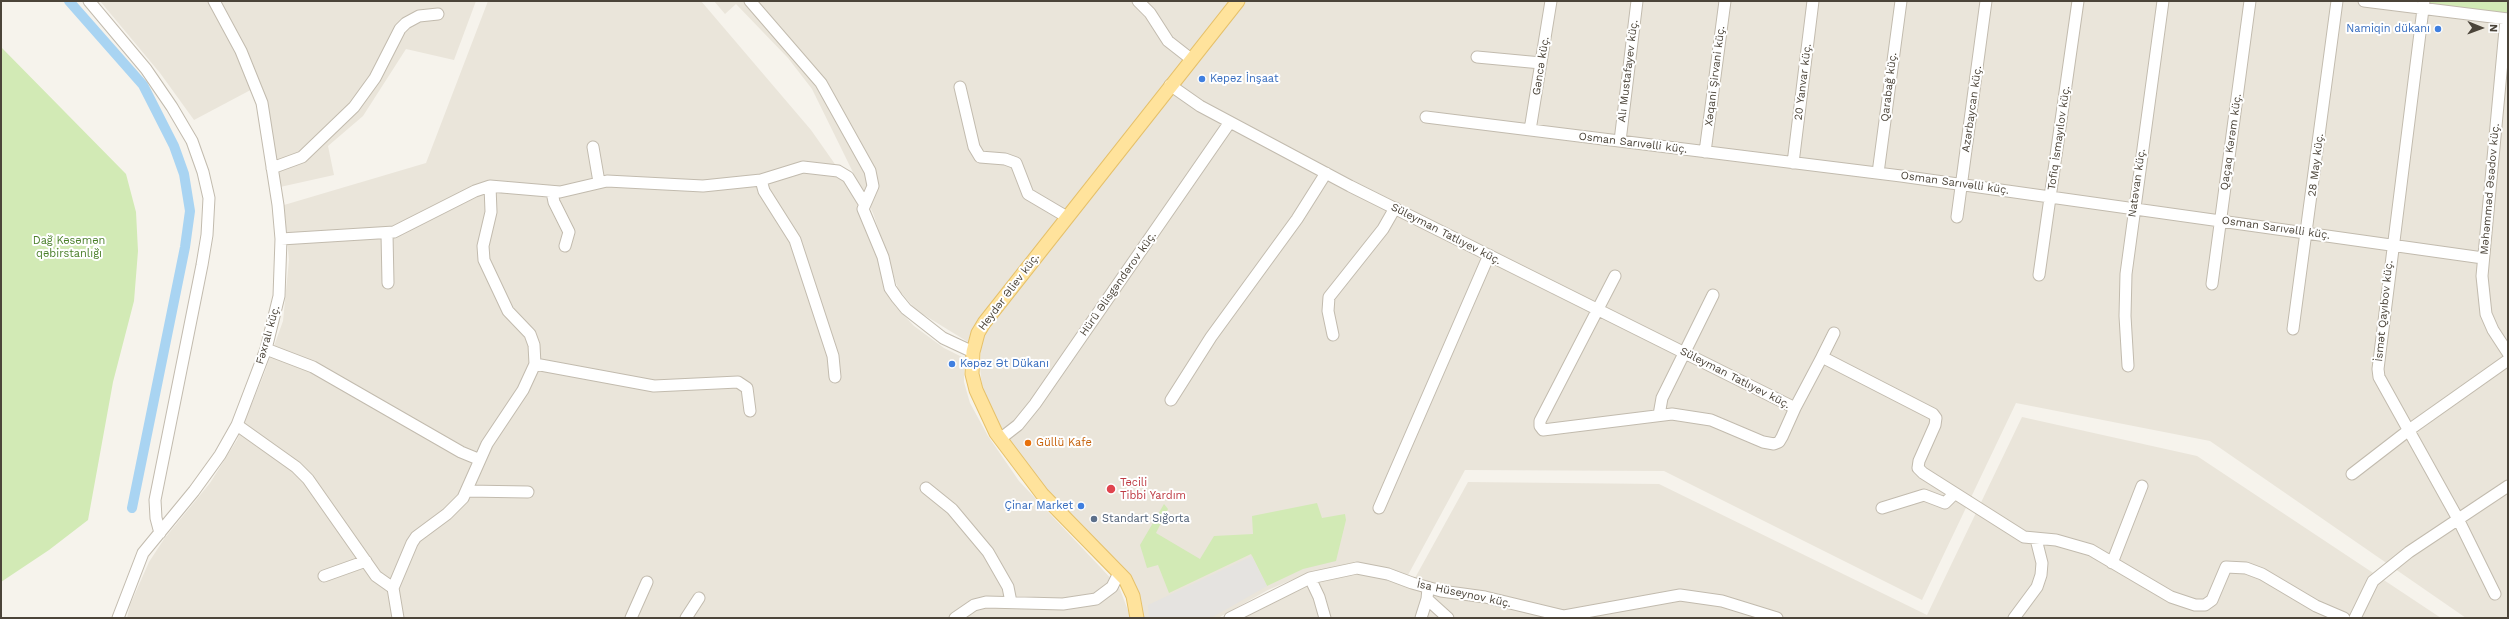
<!DOCTYPE html>
<meta charset="utf-8">
<style>
body{margin:0}
#map{position:relative;width:2509px;height:619px;overflow:hidden;background:#f6f3ec;font-family:"Work Sans",sans-serif}
canvas{display:block}
.frame{position:absolute;inset:0;border:2px solid #4b4439;pointer-events:none}
.north{position:absolute;left:2461px;top:8px;width:40px;height:40px;-webkit-text-stroke:3px #fff;paint-order:stroke;rotate:91deg;font-size:11px;font-weight:700;line-height:16px;text-align:center;color:#4b4439}
.north::after{content:'';display:block;margin:auto;width:14px;height:18px;background:#4b4439;clip-path:polygon(50% 0,100% 100%,50% 72%,0 100%)}
</style>
<div id="map">
<canvas width="2509" height="619"></canvas>
<div class="frame"></div>
<div class="north">N</div>
</div>
<script>
const g = document.querySelector('canvas').getContext('2d');
g.lineJoin = 'round';
function fill(path, color) { g.fillStyle = color; g.fill(path, 'evenodd'); }
const shape = rows => new Path2D(rows.map(r => 'M' + r).join(''));
function stroke(path, color, width, dash) { g.strokeStyle = color; g.lineWidth = width; g.lineCap = dash ? 'butt' : 'round'; g.setLineDash(dash || []); g.stroke(path); }
function write(font, color, halo, rows, align = 'center') {
  g.font = font + ' "Work Sans",sans-serif'; g.lineWidth = 4; g.setLineDash([]); g.textBaseline = 'middle'; g.strokeStyle = halo; g.fillStyle = color; for (const [text, x, y, turn = 0] of rows) {
    g.save(); g.translate(x, y); g.rotate((+turn || 0) * Math.PI / 180); g.textAlign = isNaN(turn) ? turn : align; if (halo) g.strokeText(text, 0, 0); g.fillText(text, 0, 0); g.restore();
  }
}
const residential = shape([
 [100,1,476,1,454,60,406,49,363,116,328,146,334,175,280,187,260,85,194,120,160,73],
 [488,1,701,1,811,130,849,184,879,258,887,292,896,307,914,326,944,348,964,358,964,382,970,403,988,436,1019,481,1119,587,1131,618,127,618,130,605,149,562,164,539,210,483,237,440,264,374,283,321,289,260,284,205,426,163],
 [714,1,2508,1,2508,618,2466,618,2210,441,2016,403,1922,600,1664,471,1465,470,1408,575,1389,568,1352,563,1308,573,1268,590,1218,618,1144,618,1138,592,1111,556,1040,482,1001,428,982,387,980,368,981,350,916,310,898,289,873,213,812,89,788,58,736,4,725,14],
 [2022,417,2197,456,2441,618,1243,618,1306,586,1333,577,1367,574,1387,578,1410,587,1468,482,1659,484,1927,615]
]);
const green = shape([
 [2429,1,2504,1,2508,2,2508,14,2429,4],
 [1,47,126,174,136,212,138,251,134,301,113,382,88,520,49,550,1,582],
 [1317,503,1322,518,1345,514,1346,520,1336,561,1303,569,1267,586,1251,554,1169,593,1158,565,1147,568,1140,545,1164,504,1168,509,1156,533,1200,559,1214,536,1253,534,1252,516]
]);
const parking = shape([
 [1252,556,1267,586,1211,618,1149,618,1148,605]
]);
const canal = shape([
 [69,1,143,85,174,146,184,174,190,211,185,247,132,508]
]);
const minor = shape([
 [89,1,146,69,172,107,192,141,203,172,209,198,207,235,202,265,155,500,156,518,160,533],
 [750,1,821,83,870,171,873,186,863,209,883,257,890,288,897,298,906,309,943,338,973,352],
 [1138,1,1150,13,1168,41,1191,59],
 [2364,1,2508,19],
 [2424,1,2378,369,2379,377,2458,519,2495,594],
 [2506,19,2482,276,2486,314,2493,330,2508,353],
 [1477,57,1541,63],
 [1170,85,1200,106,1350,186,1795,408,1822,357,1933,414,1936,418,1935,425,1919,461,1918,468,1923,473,2024,537,2056,540,2091,550,2171,597,2195,605,2205,605,2212,600,2226,567,2246,568,2262,574,2316,606,2344,618],
 [960,87,974,147,980,157,1005,159,1016,163,1028,194,1067,217],
 [1426,117,1901,176,2483,258],
 [1530,130,1551,1],
 [1620,141,1637,1],
 [593,147,599,182],
 [1705,152,1725,1],
 [1793,163,1813,1],
 [272,168,302,157,354,107,375,78,400,29,406,23,419,16,438,14],
 [1878,173,1901,1],
 [761,180,764,191,795,240,833,356,835,377],
 [552,192,554,202,569,232,565,246],
 [1957,217,1986,1],
 [387,234,388,283],
 [281,239,394,232,475,191,490,186,560,192,607,181,703,186,761,180,803,167,838,171,848,177,864,203],
 [2039,275,2078,1],
 [1615,276,1540,421,1540,426,1543,430,1672,414,1711,420,1763,442,1774,444,1779,442,1782,437,1795,408],
 [2212,284,2250,1],
 [2293,329,2337,1],
 [1333,335,1328,311,1329,297,1383,229,1395,208],
 [266,349,313,367,461,452,478,459],
 [1822,357,1834,333],
 [535,364,654,386,738,382,747,388,750,411],
 [2128,366,2125,316,2126,274,2163,1],
 [1171,400,1211,337,1297,219,1326,173],
 [1659,415,1662,398,1713,295],
 [237,425,296,467,308,479,376,576,393,588],
 [1000,439,1018,425,1035,404,1230,122],
 [2352,474,2409,430,2508,360],
 [926,488,952,509,988,552,1008,587,1011,602],
 [467,491,528,492],
 [1379,508,1489,255],
 [1882,508,1924,495,1945,503,1954,494],
 [2112,563,2142,486],
 [324,576,366,561],
 [1310,578,1319,597,1325,618],
 [1428,588,1427,599,1448,618],
 [118,618,143,553,194,491,220,455,237,425,266,349,279,296,281,239,278,205,262,103,241,51,214,1],
 [398,618,393,588,412,543,416,537,447,514,463,498,487,444,523,390,535,364,534,345,530,334,508,311,484,260,483,246,491,212,490,186],
 [631,618,647,582],
 [686,618,699,598],
 [955,618,974,605,986,602,1063,604,1096,599,1112,587,1119,573],
 [1230,618,1310,578,1357,568,1388,574,1412,583,1441,591,1485,597,1564,616,1680,595,1722,601,1777,618],
 [1421,618,1427,599],
 [2014,618,2037,587,2041,575,2042,563,2036,539],
 [2355,618,2373,581,2409,552,2508,486]
]);
const major = shape([
 [1137,618,1133,596,1125,579,1042,494,996,433,976,390,972,374,973,352,978,333,984,323,1238,1]
]);
const markers = [
 [2438,29,4,"#3f7fe0"],
 [1202,79,4,"#3f7fe0"],
 [952,364,4,"#3f7fe0"],
 [1028,443,4,"#e8710a"],
 [1111,489,5,"#e0444e"],
 [1081,506,4,"#3f7fe0"],
 [1094,519,4,"#5c6f8a"]
];
const shopNames = [
 ["Namiqin dükanı",2430,29],
 ["Kəpəz İnşaat",1210,79,"left"],
 ["Kəpəz Ət Dükanı",960,364,"left"],
 ["Çinar Market",1073,506]
];
const streetNames = [
 ["Gəncə küç.",1541,66,-81],
 ["Alı Mustafayev küç.",1628,71,-83],
 ["Xəqani Şirvani küç.",1715,76,-83],
 ["20 Yanvar küç.",1803,82,-83],
 ["Qarabağ küç.",1889,87,-83],
 ["Azərbaycan küç.",1972,109,-82],
 ["Tofiq İsmayılov küç.",2059,138,-82],
 ["Qaçaq Kərəm küç.",2231,142,-82],
 ["Osman Sarıvəlli küç.",1633,143,7],
 ["28 May küç.",2316,165,-83],
 ["Osman Sarıvəlli küç.",1955,183,8],
 ["Natəvan küç.",2137,183,-82],
 ["Məhəmməd Əsədov küç.",2490,189,-85],
 ["Osman Sarıvəlli küç.",2276,228,8],
 ["Süleyman Tatlıyev küç.",1446,234,27],
 ["Hürü Əlisgəndərov küç.",1118,284,-55],
 ["Heydər Əliev küç.",1009,292,-53],
 ["İsmət Qayıbov küç.",2384,311,-84],
 ["Fəxralı küç.",268,335,-74],
 ["Süleyman Tatlıyev küç.",1735,378,27],
 ["İsa Hüseynov küç.",1464,594,12]
];
const parkNames = [
 ["Dağ Kəsəmən",69,241],
 ["qəbirstanlığı",69,254]
];
const foodNames = [
 ["Güllü Kafe",1036,443]
];
const healthNames = [
 ["Təcili",1120,483],
 ["Tibbi Yardım",1120,496]
];
const serviceNames = [
 ["Standart Sığorta",1102,519]
];
fill(residential, '#eae5da');
fill(green, '#d2eab5');
fill(parking, '#e5e3e0');
stroke(canal, '#a9d4f2', 10);
stroke(minor, '#c2bbae', 13);
stroke(major, '#e6c16a', 15);
stroke(minor, '#fff', 11);
stroke(major, '#ffe39c', 13);
for (const [x, y, r, color] of markers) { const dot = new Path2D(); dot.arc(x, y, r, 0, 2 * Math.PI); g.fillStyle = color; g.fill(dot); stroke(dot, '#fff', 1.5); }
write('11px', '#366cbe', '#fff', shopNames, 'right');
write('11px', '#4b4439', '#fff', streetNames);
write('11px', '#4a7f2a', '#fff', parkNames);
write('11px', '#c56008', '#fff', foodNames, 'left');
write('11px', '#be3a42', '#fff', healthNames, 'left');
write('11px', '#4e5e75', '#fff', serviceNames, 'left');
</script>
